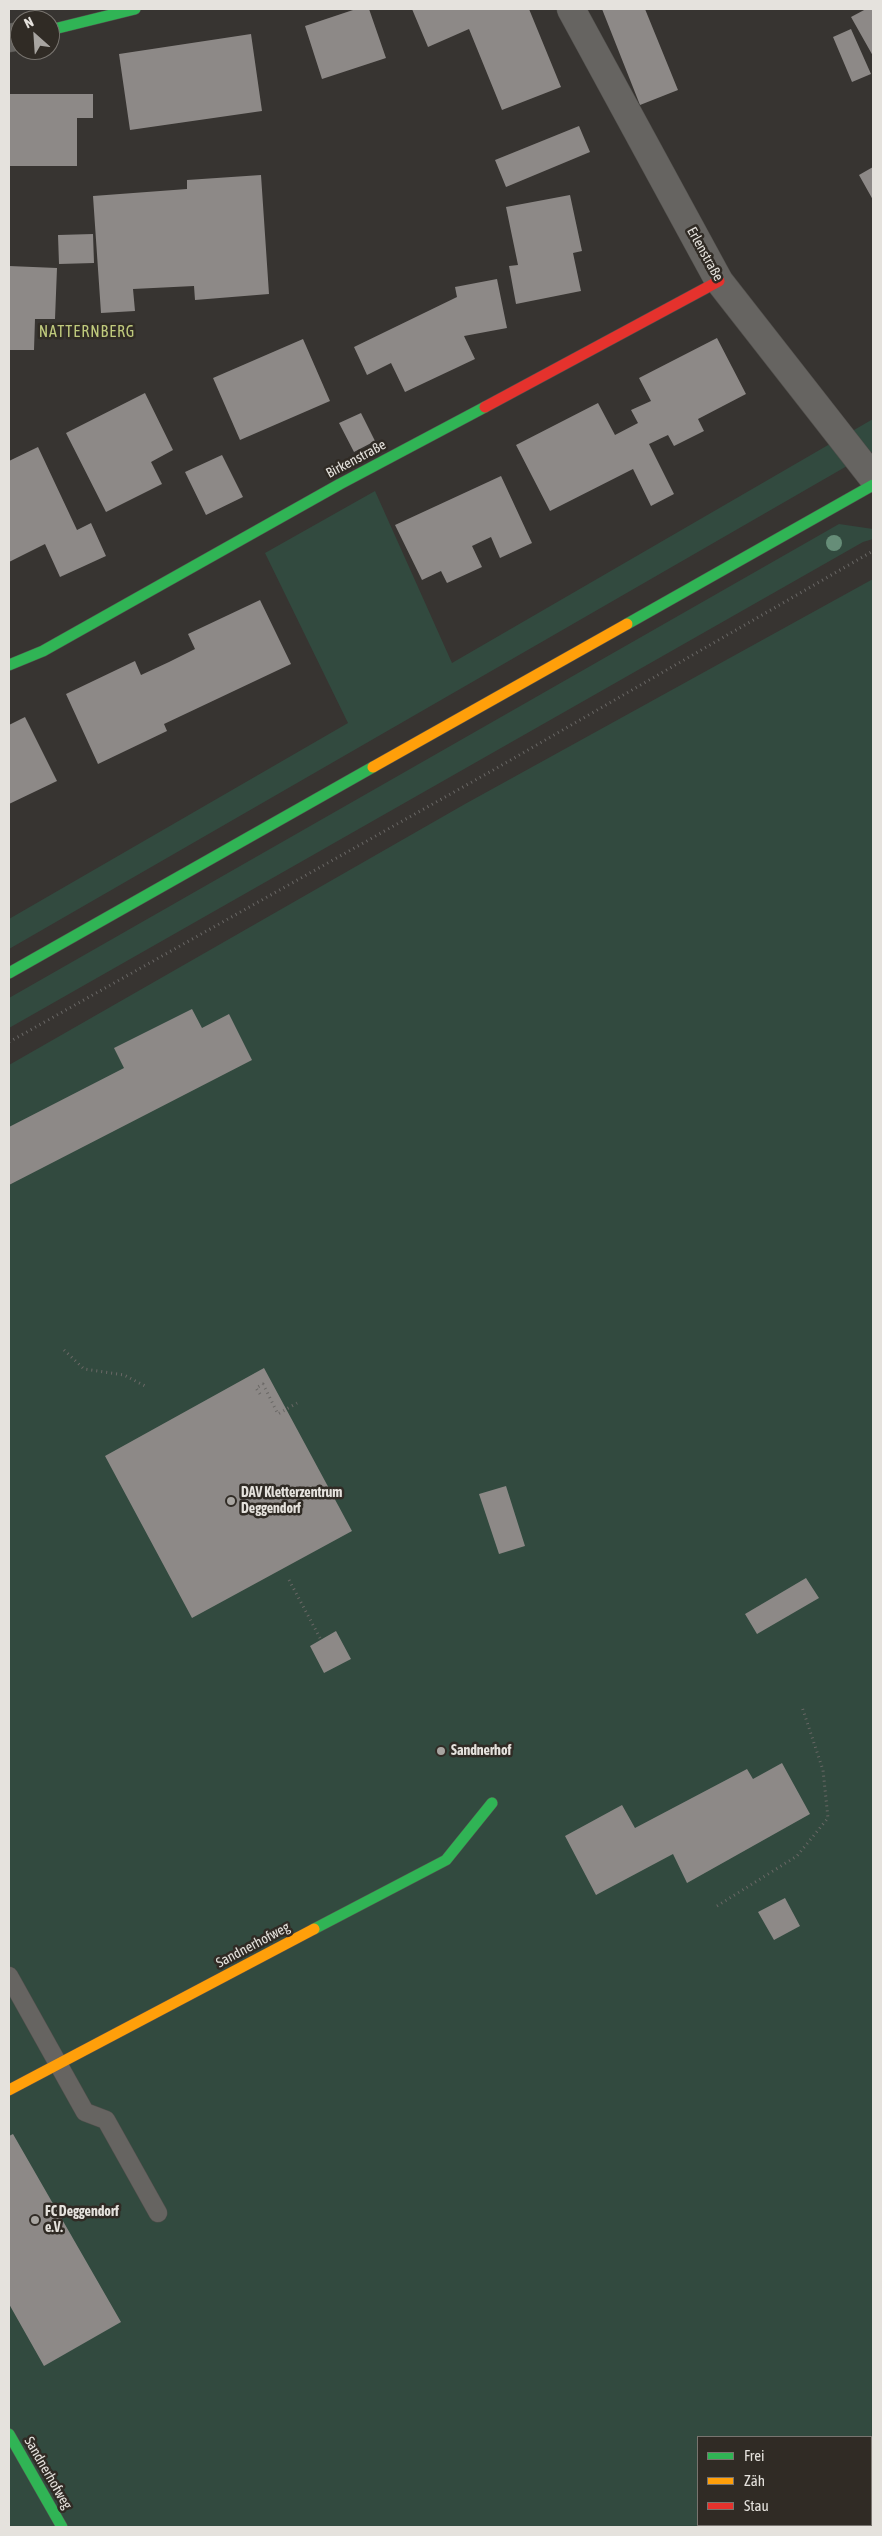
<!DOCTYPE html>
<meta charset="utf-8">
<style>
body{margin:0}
#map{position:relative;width:882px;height:2536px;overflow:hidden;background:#373431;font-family:"Asap Condensed",sans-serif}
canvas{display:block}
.frame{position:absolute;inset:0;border:10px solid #e5e2dd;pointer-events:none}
.legend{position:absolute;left:697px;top:2436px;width:175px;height:90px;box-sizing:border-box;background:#302b25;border:1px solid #78746f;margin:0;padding:6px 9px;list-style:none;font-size:15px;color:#e5e2dd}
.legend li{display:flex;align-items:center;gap:10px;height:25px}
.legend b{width:25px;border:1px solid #78746f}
.north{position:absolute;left:10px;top:10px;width:50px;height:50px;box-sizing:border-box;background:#302b25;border:1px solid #78746f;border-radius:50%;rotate:334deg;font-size:14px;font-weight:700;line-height:20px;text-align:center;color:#e5e2dd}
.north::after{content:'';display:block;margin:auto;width:18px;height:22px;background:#a8a5a1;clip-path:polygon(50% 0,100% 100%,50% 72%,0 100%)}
</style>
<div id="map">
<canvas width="882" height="2536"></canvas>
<div class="frame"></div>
<ul class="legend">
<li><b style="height:6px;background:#30b455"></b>Frei</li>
<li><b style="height:6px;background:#ff9f0a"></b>Zäh</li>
<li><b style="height:6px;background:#e5322d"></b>Stau</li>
</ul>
<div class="north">N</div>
</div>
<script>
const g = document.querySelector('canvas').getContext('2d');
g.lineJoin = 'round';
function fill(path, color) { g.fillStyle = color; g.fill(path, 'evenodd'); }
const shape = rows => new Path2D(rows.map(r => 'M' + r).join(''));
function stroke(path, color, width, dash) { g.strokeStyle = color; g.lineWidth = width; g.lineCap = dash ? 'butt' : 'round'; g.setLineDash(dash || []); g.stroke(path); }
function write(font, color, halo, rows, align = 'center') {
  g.font = font + ' "Asap Condensed",sans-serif'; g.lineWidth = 5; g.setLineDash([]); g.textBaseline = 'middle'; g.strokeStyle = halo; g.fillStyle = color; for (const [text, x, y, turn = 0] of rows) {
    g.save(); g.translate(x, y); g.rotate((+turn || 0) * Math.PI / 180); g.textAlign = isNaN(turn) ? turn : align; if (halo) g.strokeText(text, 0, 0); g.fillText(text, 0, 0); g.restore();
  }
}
const green = shape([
 [873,419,873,451,9,949,9,919,348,723,265,553,375,491,452,663],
 [839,524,873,529,873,539,863,542,9,1028,9,998],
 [873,579,873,2527,9,2527,9,1065,465,804],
 [698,2437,871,2437,871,2525,698,2525]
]);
const building = shape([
 [356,9,369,9,386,58,322,79,305,26],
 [412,9,529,9,561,87,502,110,469,29,428,47],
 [602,9,645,9,678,90,640,105],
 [866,9,873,9,873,56,851,17],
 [851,29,871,74,852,82,833,37],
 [251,34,262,111,130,130,119,54],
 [9,94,93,94,93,118,77,118,77,166,9,166],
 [579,126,590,152,506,187,495,160],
 [873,167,873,200,859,175],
 [261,175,269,294,195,300,194,286,133,289,135,311,101,313,93,196,187,189,187,180],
 [570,195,582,251,573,253,581,291,516,304,509,266,518,265,506,207],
 [93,234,94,263,59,264,58,235],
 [9,266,57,268,55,319,35,319,34,350,9,350],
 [497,279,507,328,464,336,475,359,405,392,391,363,367,375,354,347,457,297,455,287],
 [717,338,746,394,698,419,704,431,674,446,668,435,649,444,674,494,651,506,633,469,550,511,516,445,598,403,615,435,638,423,631,410,651,401,639,378],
 [303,339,330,401,240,440,213,378],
 [145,393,173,450,151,462,162,484,106,512,66,433],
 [361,413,375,441,354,452,339,423],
 [38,447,77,530,91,523,106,556,60,577,45,544,9,562,9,461],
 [222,455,243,497,206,515,185,472],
 [501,476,532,543,500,558,491,537,472,546,482,567,447,583,441,571,422,580,395,525],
 [260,600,291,664,164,724,167,731,98,764,66,694,135,661,141,675,169,662,195,649,188,634],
 [25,717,57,781,9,804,9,725],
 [192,1009,202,1028,229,1014,252,1060,9,1185,9,1127,124,1068,114,1048],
 [264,1368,352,1531,192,1618,105,1456],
 [506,1486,525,1546,499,1554,479,1494],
 [806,1578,819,1598,757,1634,745,1614],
 [336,1631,351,1659,324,1673,310,1646],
 [782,1763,810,1814,687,1883,673,1854,596,1895,565,1836,622,1805,635,1828,747,1769,753,1779],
 [785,1898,800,1926,774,1940,758,1912],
 [13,2134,121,2322,44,2366,9,2304,9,2136]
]);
const path = shape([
 [9,1042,495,769,873,551],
 [64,1350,84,1369,124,1375,147,1387],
 [260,1394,256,1388,263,1384,278,1414,297,1403],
 [289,1580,320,1638],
 [717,1906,797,1856,828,1818,823,1770,802,1707]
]);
const lane = shape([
 [9,1976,85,2112,106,2120,158,2213]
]);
const street = shape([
 [571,9,719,281,873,478],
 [9,38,20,36]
]);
const fast = shape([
 [50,30,135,9],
 [627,624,873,485],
 [9,665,43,651,340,484,485,407],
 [9,973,373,767],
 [314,1929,446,1860,492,1803],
 [9,2434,62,2527]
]);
const slow = shape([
 [373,767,627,624],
 [9,2090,314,1929]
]);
const jam = shape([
 [485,407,719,281]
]);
const trees = [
 [834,543]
];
const markers = [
 [231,1501,5,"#a8a5a1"],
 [441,1751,5,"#a8a5a1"],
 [35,2220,5,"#a8a5a1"]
];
const streetNames = [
 ["Erlenstraße",705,254,61],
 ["Birkenstraße",356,459,-28],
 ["Sandnerhofweg",253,1945,-28],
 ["Sandnerhofweg",48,2473,60]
];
const poiNames = [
 ["DAV Kletterzentrum",241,1493],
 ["Deggendorf",241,1509],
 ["Sandnerhof",451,1751],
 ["FC Deggendorf",45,2212],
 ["e.V.",45,2228]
];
const quarterNames = [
 ["NATTERNBERG",87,332]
];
fill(green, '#324a3f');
fill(building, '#8d8987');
stroke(lane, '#52504d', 19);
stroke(street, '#52504d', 29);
stroke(fast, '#52504d', 12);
stroke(slow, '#52504d', 12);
stroke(jam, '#52504d', 12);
stroke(path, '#6a6866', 3, [1, 4]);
stroke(lane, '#666461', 18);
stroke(street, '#666461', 28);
stroke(fast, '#30b455', 11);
stroke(slow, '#ff9f0a', 11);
stroke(jam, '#e5322d', 11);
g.fillStyle = '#668d78';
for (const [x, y] of trees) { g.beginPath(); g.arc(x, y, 8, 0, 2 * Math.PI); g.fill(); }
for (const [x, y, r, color] of markers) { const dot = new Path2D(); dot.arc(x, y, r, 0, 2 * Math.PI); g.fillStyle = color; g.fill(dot); stroke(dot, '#302b25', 2); }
write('14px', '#e5e2dd', '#302b25', streetNames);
write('bold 14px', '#e5e2dd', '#302b25', poiNames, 'left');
g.letterSpacing = '1px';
write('16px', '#bfc97c', '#302b25', quarterNames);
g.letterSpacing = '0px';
</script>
